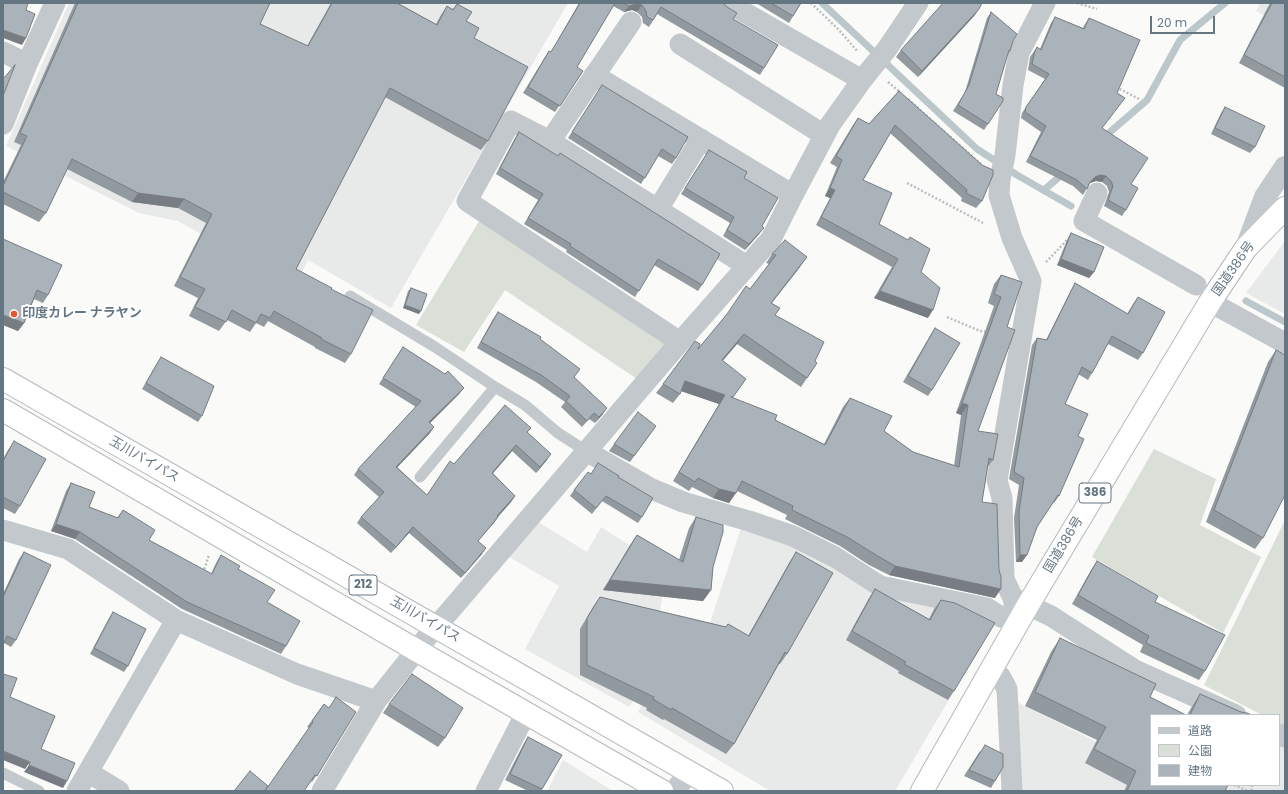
<!DOCTYPE html>
<meta charset="utf-8">
<style>
body{margin:0}
#map{position:relative;width:1288px;height:794px;overflow:hidden;background:#fafaf8;font-family:Poppins,"Noto Sans JP",sans-serif}
canvas{display:block}
.frame{position:absolute;inset:0;border:4px solid #657683;pointer-events:none}
.legend{position:absolute;left:1150px;top:714px;width:130px;height:72px;box-sizing:border-box;background:#fff;border:1px solid #c1c8cd;margin:0;padding:5px 7px;list-style:none;font-size:12px;color:#657683}
.legend li{display:flex;align-items:center;gap:8px;height:20px}
.legend b{width:20px;border:1px solid #c1c8cd}
.scale{position:absolute;left:1150px;top:16px;width:65px;height:18px;box-sizing:border-box;border:2px solid #657683;border-top:0;padding-left:5px;font-size:12px;line-height:14px;white-space:nowrap;color:#657683;-webkit-text-stroke:3px #fff;paint-order:stroke}
</style>
<div id="map">
<canvas width="1288" height="794"></canvas>
<div class="frame"></div>
<ul class="legend">
<li><b style="height:5px;background:#c3c8cc"></b>道路</li>
<li><b style="height:11px;background:#dadfd7"></b>公園</li>
<li><b style="height:11px;background:#aab3b9"></b>建物</li>
</ul>
<div class="scale">20 m</div>
</div>
<script>
const g = document.querySelector('canvas').getContext('2d');
g.lineJoin = 'round';
function fill(path, color) { g.fillStyle = color; g.fill(path, 'evenodd'); }
const shape = rows => new Path2D(rows.map(r => 'M' + r).join(''));
function stroke(path, color, width, dash) { g.strokeStyle = color; g.lineWidth = width; g.lineCap = dash ? 'butt' : 'round'; g.setLineDash(dash || []); g.stroke(path); }
function write(font, color, halo, rows, align = 'center') {
  g.font = font + ' Poppins,"Noto Sans JP",sans-serif'; g.lineWidth = 4; g.setLineDash([]); g.textBaseline = 'middle'; g.strokeStyle = halo; g.fillStyle = color; for (const [text, x, y, turn = 0] of rows) {
    g.save(); g.translate(x, y); g.rotate((+turn || 0) * Math.PI / 180); g.textAlign = isNaN(turn) ? turn : align; if (halo) g.strokeText(text, 0, 0); g.fillText(text, 0, 0); g.restore();
  }
}
const built = shape([
 [69,3,568,3,391,308,308,260,295,287,178,221,139,213,6,146],
 [1260,3,1285,3,1285,27,1256,11],
 [1285,241,1285,314,1246,293],
 [535,520,587,552,601,527,667,569,650,673,629,707,525,649,559,586,504,554],
 [742,525,995,622,895,791,770,791,638,712,670,655,707,632],
 [1011,699,1151,769,1151,785,1279,785,1279,737,1285,740,1285,791,1014,791],
 [563,760,613,791,547,791]
]);
const green = shape([
 [481,218,670,342,637,379,505,290,464,352,416,325],
 [1154,449,1216,479,1200,525,1261,557,1223,633,1092,557],
 [1285,520,1285,726,1279,723,1279,715,1262,715,1204,685]
]);
const stream = shape([
 [822,3,977,149,1017,175,1071,206],
 [1102,139,1147,100,1180,40,1225,3],
 [1044,190,1065,172],
 [1246,301,1285,322]
]);
const path = shape([
 [811,3,839,30,858,52],
 [1077,3,1097,9],
 [888,82,901,93],
 [1116,87,1139,99],
 [908,99,982,165],
 [907,183,985,224],
 [1046,262,1070,237],
 [947,317,980,331,987,332],
 [203,573,209,555],
 [1234,785,1248,791],
 [1251,791,1252,785]
]);
const service = shape([
 [350,296,435,347,495,387,525,405,558,433,586,451],
 [420,477,495,387],
 [3,773,39,791]
]);
const minor = shape([
 [728,3,862,80],
 [680,44,824,135],
 [3,52,27,64],
 [594,75,793,195],
 [3,124,27,64,55,3],
 [550,141,631,22],
 [1097,193,1084,221,1196,285],
 [658,209,701,139],
 [1210,302,1285,343],
 [680,342,467,201,511,121,550,141,747,266],
 [586,451,652,489,683,502,749,521,793,536,835,557,880,586,987,608,1001,617,1017,622,1013,598,1004,579,1002,498,997,480,1031,281,1012,238,999,195,1000,179,1005,155,1013,85,1019,53,1045,3],
 [3,530,68,549,176,620,297,674,376,701,436,626,448,613,680,342,771,239,793,195,830,125,862,80,887,49,918,3],
 [1013,598,1051,616,1135,670,1236,715],
 [991,669,1000,676,1007,689,1012,791],
 [1279,734,1285,737],
 [88,772,119,791],
 [77,791,176,620],
 [322,791,376,701],
 [486,791,526,713],
 [674,791,690,772]
]);
const tertiary = shape([
 [1246,248,1265,197,1285,167]
]);
const trunk = shape([
 [3,379,722,791],
 [3,410,416,650,662,791],
 [922,791,1028,605,1210,302,1246,248,1285,208]
]);
const wall = shape([
 [75,3,270,3,260,24,307,46,331,3,397,3,436,24,441,15,447,6,453,9,457,4,466,21,474,38,488,141,481,150,385,97,296,269,331,289,351,354,345,363,315,348,315,347,268,321,264,327,256,323,250,332,227,320,219,331,189,316,198,298,174,286,206,223,178,208,132,202,67,169,46,213,39,222,3,204,3,182,21,145,14,142],
 [579,3,723,3,764,68,760,75,657,14,649,27,643,23,642,17,637,12,632,10,624,12,613,6,577,67,583,71,555,112,523,93,545,57,549,51,551,52],
 [756,3,801,3,789,23],
 [1270,3,1285,3,1285,88,1239,63],
 [991,12,1013,41,1010,51,1007,56,996,94,988,124,984,130,953,111,965,92,987,18],
 [975,15,918,77,896,57,901,50],
 [1055,17,1083,28,1085,24,1089,18,1117,93,1102,129,1131,184,1126,210,1122,216,1104,206,1109,192,1107,186,1102,182,1096,181,1090,183,1083,195,1073,186,1026,162,1041,132,1021,118,1022,113,1045,79,1028,70,1030,57,1037,47,1040,49,1051,23],
 [899,91,982,201,976,208,961,201,962,198,890,133,863,180,879,224,921,272,928,318,874,298,892,267,816,225,830,198,825,196,837,167,830,163,853,125,858,118,869,124],
 [598,92,676,158,672,164,658,156,641,184,568,138],
 [1225,107,1255,147,1250,153,1211,134,1221,113],
 [519,132,702,285,698,291,654,265,635,297,566,252,567,250,524,224,538,200,496,174,515,138],
 [709,150,744,178,762,226,759,234,745,250,723,236,730,223,681,194],
 [1071,233,1094,272,1089,278,1057,265,1067,240],
 [3,239,48,295,43,303,34,299,24,323,18,331,3,325],
 [772,254,800,267,772,303,775,315,815,361,817,363,801,387,737,344,722,361,733,398,775,420,824,444,843,407,850,398,884,431,913,452,954,466,961,415,956,413,994,306,988,303,994,284,1001,275,1007,327,978,431,993,460,987,468,982,502,995,598,889,575,869,565,840,546,785,519,787,515,737,491,729,503,713,498,692,487,689,491,673,481,719,404,681,391,680,394,673,403,656,393,663,384,698,349,750,289,769,264,766,263],
 [1075,283,1127,314,1133,304,1138,297,1143,353,1138,360,1108,344,1092,373,1088,380,1078,374,1065,404,1078,436,1059,496,1054,503,1053,502,1037,527,1022,562,1016,562,1014,518,1019,485,1009,479,1032,345,1037,338,1046,340,1071,290],
 [411,288,419,314,403,308,408,291],
 [498,312,540,339,574,377,603,414,595,423,589,419,582,427,561,407,565,402,536,382,477,348,493,319],
 [935,328,932,390,928,396,903,382,931,334],
 [403,347,464,388,459,394,430,423,430,433,397,467,427,495,454,464,531,428,527,433,547,460,536,473,512,451,493,473,515,496,511,502,498,517,494,523,478,541,482,554,461,578,409,533,391,553,357,523,361,517,379,497,354,475,358,469,416,407,379,384],
 [1276,350,1263,538,1255,549,1206,522,1268,362],
 [161,357,202,416,198,422,142,389,157,363],
 [656,426,630,462,609,451,614,444],
 [14,441,20,506,15,514,3,508,3,459,8,450],
 [590,474,618,477,642,517,638,523,602,501,592,514,570,496,574,490],
 [71,483,89,507,117,518,123,510,149,540,211,574,216,563,221,555,238,569,267,602,286,646,281,654,182,609,75,539,51,531,66,491],
 [696,517,713,567,711,590,703,601,603,590,630,545,637,535,679,560,689,528],
 [24,552,16,640,11,647,4,643,3,645,3,594,19,559],
 [796,552,787,654,780,664,779,664,734,744,726,754,664,719,663,720,646,710,647,708,580,675,580,629,593,607,600,597,726,627,728,624,748,636,789,563],
 [1097,561,1155,602,1205,671,1199,680,1140,652,1143,645,1072,604,1091,570],
 [875,589,929,619,934,609,941,600,954,691,948,700,898,673,899,671,846,640,869,598],
 [113,612,128,666,124,672,90,654,109,618],
 [1060,638,1150,697,1225,791,1124,791,1127,785,1085,763,1097,740,1025,706,1051,652],
 [1200,694,1241,712,1252,715,1187,715,1191,708],
 [324,704,323,766,312,782,311,781,309,728,307,727],
 [389,704,445,738,438,747,383,713],
 [528,737,562,755,541,791,528,791,505,780,524,743],
 [980,751,995,781,991,788,964,776]
]);
const shadedWall = shape([
 [636,4,642,5,637,12,632,10,624,12,629,6],
 [979,9,975,15,918,77,922,71],
 [3,30,26,38,22,45,3,38],
 [1100,175,1106,176,1102,182,1096,181,1090,183,1086,188,1095,177],
 [830,188,835,190,830,198,825,196],
 [138,193,184,199,178,208,132,202],
 [764,228,759,234,745,250,749,244],
 [807,257,800,267,764,312,771,303],
 [1061,259,1094,272,1089,278,1057,265],
 [880,291,933,310,928,318,874,298],
 [405,305,421,311,419,314,403,308],
 [3,315,24,323,18,331,3,325],
 [744,334,737,344,715,370,722,360],
 [685,381,725,395,719,404,678,390],
 [464,388,459,394,425,428,429,422],
 [962,403,968,405,961,415,956,413],
 [607,408,603,414,595,423,599,417],
 [434,427,430,433,392,473,396,467],
 [516,445,512,451,488,479,492,473],
 [551,454,547,460,536,473,540,467],
 [719,489,736,493,729,503,713,498],
 [515,496,511,502,493,522,497,516],
 [56,524,80,532,75,539,51,531],
 [413,527,409,533,391,553,396,547],
 [486,548,482,554,461,578,465,573],
 [1020,555,1027,555,1022,562,1016,562],
 [895,566,1001,589,995,598,889,575],
 [610,580,711,590,703,601,603,590],
 [3,751,30,762,25,769,3,760],
 [29,765,67,781,63,788,24,772]
]);
const building = shape([
 [3,3,28,3,26,10,35,14,26,38,3,30,3,3],
 [78,3,270,3,260,24,308,46,332,3,397,3,437,25,447,6,453,10,457,4,472,12,466,21,479,28,474,38,528,67,488,141,390,88,296,269,332,288,331,289,373,310,351,354,321,339,322,338,274,311,270,318,261,314,256,323,232,310,226,322,195,307,205,289,180,277,212,214,184,199,138,193,72,159,46,213,3,192,3,186,27,136,20,133,78,3],
 [580,3,615,3,577,67,583,71,560,106,528,87,549,51,551,52,580,3],
 [623,3,723,3,727,7,737,13,733,19,778,45,764,68,661,7,653,20,647,17,646,11,642,5,636,4,629,6,623,3],
 [771,3,801,3,793,16,771,3],
 [943,3,982,3,979,9,922,71,901,50,943,3],
 [1272,3,1285,3,1285,77,1244,55,1272,3],
 [991,12,1017,34,1013,41,1010,51,1009,50,996,94,1003,98,1003,101,988,124,958,105,969,85,991,12],
 [1055,17,1084,29,1089,18,1140,40,1117,93,1125,98,1102,128,1148,158,1131,184,1138,188,1126,210,1108,200,1113,186,1111,181,1106,176,1100,175,1095,177,1090,182,1087,189,1077,180,1030,156,1046,126,1025,112,1026,107,1049,74,1032,64,1035,51,1037,47,1041,50,1055,17],
 [15,65,3,96,3,79,15,65],
 [602,85,688,137,676,158,662,149,645,178,572,132,602,85],
 [899,91,982,165,993,170,993,175,982,201,966,193,967,190,895,125,863,180,892,193,879,224,908,240,910,237,930,249,921,272,940,288,933,310,880,291,898,259,821,217,835,190,830,188,842,160,836,156,858,118,869,124,899,91],
 [1225,107,1265,126,1255,147,1215,128,1225,107],
 [519,132,558,156,560,153,720,254,702,285,658,259,639,291,570,246,571,244,528,218,543,194,500,168,519,132],
 [709,150,747,172,744,178,778,198,762,226,764,228,749,244,727,230,734,217,685,188,709,150],
 [1071,233,1104,247,1094,272,1061,259,1071,233],
 [3,239,62,265,48,295,37,290,24,323,3,315,3,239],
 [785,240,807,257,771,303,780,308,775,315,824,342,815,361,817,363,807,378,744,334,722,360,746,379,733,397,731,397,777,415,775,420,825,445,850,398,892,416,884,431,913,452,959,467,968,405,962,403,1001,297,994,294,1001,275,1022,282,1007,327,1015,330,978,431,998,434,993,460,989,458,982,502,997,504,999,570,1001,577,1001,589,895,566,876,555,847,537,792,510,793,506,742,481,736,493,719,489,698,478,695,482,679,472,725,395,685,381,680,394,663,384,695,341,700,344,698,349,727,314,746,286,750,289,776,255,772,254,785,240],
 [1075,283,1128,314,1138,297,1165,312,1143,353,1112,336,1092,373,1082,367,1065,404,1088,414,1078,436,1084,439,1059,496,1058,495,1037,527,1027,555,1020,555,1019,511,1024,478,1014,472,1037,338,1047,340,1075,283],
 [411,288,427,294,421,311,405,305,411,288],
 [498,312,541,337,540,339,580,369,574,377,607,408,599,417,594,413,587,421,566,401,570,396,541,375,481,342,498,312],
 [935,328,960,343,932,390,908,376,935,328],
 [403,347,445,374,448,371,464,388,429,422,434,427,396,467,427,495,450,461,454,464,505,405,531,428,527,432,551,454,540,467,516,445,492,473,515,496,497,516,498,517,478,541,486,548,465,573,413,527,396,547,361,517,384,492,358,469,421,401,383,378,403,347],
 [1276,350,1285,355,1285,495,1263,538,1214,510,1276,350],
 [161,357,214,386,202,416,146,383,161,357],
 [638,412,656,426,634,456,614,444,638,412],
 [14,441,46,459,20,506,3,497,3,461,14,441],
 [598,463,619,476,618,477,653,498,642,517,606,496,596,508,574,490,588,472,591,474,598,463],
 [71,483,95,492,89,507,118,518,123,510,155,530,149,540,212,574,221,555,240,566,238,569,275,590,267,602,300,621,286,646,187,602,80,532,56,524,71,483],
 [696,517,723,525,723,532,713,567,711,590,610,580,637,535,683,562,696,517],
 [24,552,51,565,16,640,7,636,3,645,3,597,24,552],
 [796,552,833,573,787,654,785,652,734,744,672,708,671,710,653,699,654,697,587,665,587,618,600,597,726,627,728,624,749,636,796,552],
 [1097,561,1158,596,1155,602,1225,635,1205,671,1146,643,1149,636,1078,595,1097,561],
 [875,589,930,620,941,600,955,603,995,623,954,691,904,664,906,662,852,631,875,589],
 [113,612,146,629,128,666,94,648,113,612],
 [1060,638,1156,684,1150,697,1186,715,1151,715,1151,785,1228,785,1225,791,1127,791,1136,771,1094,749,1106,727,1035,692,1060,638],
 [3,674,17,678,10,697,55,716,41,749,75,763,67,781,29,765,30,762,3,751,3,674],
 [412,674,463,708,445,738,389,704,412,674],
 [1200,694,1241,712,1247,713,1252,715,1190,715,1200,694],
 [336,697,356,712,323,766,317,776,315,775,304,791,265,791,313,722,312,721,324,704,329,708,336,697],
 [528,737,562,755,542,789,510,774,528,737],
 [985,745,1003,754,1003,767,995,781,969,770,985,745],
 [250,771,268,786,264,791,234,791,250,771]
]);
const markers = [
 [14,314,4,"#e4572e"]
];
const shields = [
 [1095,493,32],
 [363,585,28]
];
const shieldNames = [
 ["386",1095,493],
 ["212",363,585]
];
const streetNames = [
 ["国道386号",1234,269,-55],
 ["玉川バイパス",144,460,30],
 ["国道386号",1064,545,-59],
 ["玉川バイパス",425,620,30]
];
const poiNames = [
 ["印度カレー ナラヤン",22,314]
];
fill(built, '#e8e9e9');
fill(green, '#dadfd7');
stroke(stream, '#bbc7cb', 7);
stroke(trunk, '#b4b9bd', 24);
stroke(path, '#bbbfc2', 2.5, [2, 2]);
stroke(service, '#c3c8cc', 11);
stroke(minor, '#c3c8cc', 21);
stroke(tertiary, '#c3c8cc', 22);
stroke(trunk, '#fff', 22);
fill(wall, '#929a9f');
fill(shadedWall, '#777d82');
fill(building, '#aab3b9');
stroke(building, '#777d82', 1);
for (const [x, y, r, color] of markers) { const dot = new Path2D(); dot.arc(x, y, r, 0, 2 * Math.PI); g.fillStyle = color; g.fill(dot); stroke(dot, '#fff', 1.5); }
for (const [x, y, w] of shields) { const box = new Path2D(); box.roundRect(x - w / 2, y - 10, w, 20, 3); g.fillStyle = '#fff'; g.fill(box); stroke(box, '#657683', 1); }
write('bold 12px', '#657683', null, shieldNames);
write('13px', '#657683', '#fff', streetNames);
write('bold 13px', '#657683', '#fff', poiNames, 'left');
</script>
